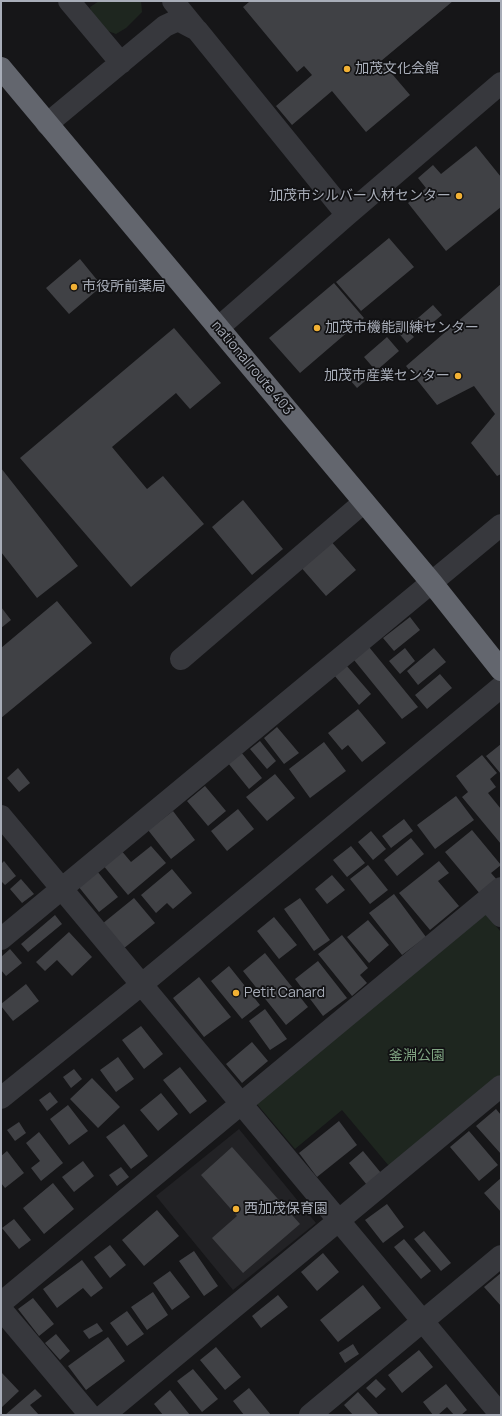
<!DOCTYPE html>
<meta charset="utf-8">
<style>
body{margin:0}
#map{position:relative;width:502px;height:1416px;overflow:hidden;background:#161618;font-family:Manrope,sans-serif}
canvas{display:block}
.frame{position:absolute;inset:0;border:2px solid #a8adb8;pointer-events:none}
</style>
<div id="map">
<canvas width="502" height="1416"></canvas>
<div class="frame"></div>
</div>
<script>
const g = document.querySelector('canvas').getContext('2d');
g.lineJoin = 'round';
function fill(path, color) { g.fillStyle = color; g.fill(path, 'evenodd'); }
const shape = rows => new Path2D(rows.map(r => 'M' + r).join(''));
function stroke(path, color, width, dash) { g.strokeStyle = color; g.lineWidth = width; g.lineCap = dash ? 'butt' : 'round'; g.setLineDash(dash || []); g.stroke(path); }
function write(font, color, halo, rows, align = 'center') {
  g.font = font + ' Manrope,"Noto Sans JP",sans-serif'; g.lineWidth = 3.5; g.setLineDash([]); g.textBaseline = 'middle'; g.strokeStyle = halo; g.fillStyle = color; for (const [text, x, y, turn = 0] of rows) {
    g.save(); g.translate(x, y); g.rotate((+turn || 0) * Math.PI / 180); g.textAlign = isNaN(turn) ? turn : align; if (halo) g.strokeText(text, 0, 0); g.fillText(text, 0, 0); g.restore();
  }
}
const built = shape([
 [239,1129,316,1223,233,1290,156,1196]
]);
const green = shape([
 [99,1,141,1,142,12,126,28,116,34,105,30,92,18,90,7],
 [486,914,501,932,501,1074,389,1166,342,1110,295,1149,256,1103]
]);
const building = shape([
 [248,1,453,1,381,61,410,95,366,132,332,91,292,125,276,106,312,75,304,66,297,72,243,7,249,2],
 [476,146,501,177,501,207,446,251,408,203,426,188,418,178,433,165,441,174],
 [389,238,414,267,361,311,336,282],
 [80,259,102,286,69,314,46,288],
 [334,283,364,318,300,373,269,338],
 [501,284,501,474,497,476,471,443,495,414,474,386,437,405,406,366],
 [433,305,442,315,419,334,411,324],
 [398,320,414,337,407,343,392,325],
 [174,328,221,383,190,409,176,393,112,447,147,489,163,476,204,524,131,587,20,458],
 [387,337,399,351,376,371,364,357],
 [365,369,371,376,357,388,350,380],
 [1,468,78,566,37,598,1,552],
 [243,500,283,549,252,575,212,527],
 [329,539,356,570,326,596,299,565],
 [57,601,92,643,1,718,1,648],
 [1,607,11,620,1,628],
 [410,617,420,630,394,651,383,638],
 [369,647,418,707,402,719,354,660],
 [405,648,415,661,400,674,389,661],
 [434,648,446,662,418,685,407,671],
 [346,665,371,694,359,705,334,675],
 [440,674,452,688,427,709,415,695],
 [358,709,386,743,362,762,348,745,342,750,328,733],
 [277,727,299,753,284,764,264,738],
 [260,741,276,761,267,769,250,749],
 [324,742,346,771,310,798,289,769],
 [501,744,501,774,486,756],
 [241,752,262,778,249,789,228,763],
 [482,755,497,773,490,779,496,787,488,793,501,809,501,844,462,797,468,792,456,776],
 [18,768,30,783,19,792,7,778],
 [275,774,295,798,267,821,246,797],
 [205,786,226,811,208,826,187,801],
 [456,796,474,820,435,849,417,825],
 [238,809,254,829,227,851,211,831],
 [173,811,195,840,171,859,148,830],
 [404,819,413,831,391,848,382,836],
 [472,830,501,865,491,873,498,881,481,895,445,852],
 [371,831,386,849,373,860,358,842],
 [411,838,424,854,397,876,384,860],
 [151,846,166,863,128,895,102,864,120,849,131,862],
 [351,846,365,863,347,877,333,860],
 [4,861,16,876,5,885,1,881,1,864],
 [439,861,449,873,438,881,459,906,430,930,399,893],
 [368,865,388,890,370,904,350,879],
 [172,869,192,893,173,909,167,903,156,913,141,895],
 [97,871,118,897,99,912,78,886],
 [332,875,345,890,327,904,315,889],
 [21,879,34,894,22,903,10,889],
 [394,894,426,937,402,955,369,913],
 [134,898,155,923,123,949,102,924],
 [300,898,330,940,314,951,284,909],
 [55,915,62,924,28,952,21,944],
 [274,917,297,945,279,959,257,931],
 [368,920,389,945,369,963,347,937],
 [69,932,92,957,72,976,57,960,45,971,36,962],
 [342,935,368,968,360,975,367,983,352,996,318,954],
 [10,949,22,963,6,976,1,970,1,957],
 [265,953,308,1007,286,1025,243,971],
 [318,961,347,998,323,1016,295,979],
 [229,966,260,1005,242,1019,211,981],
 [199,977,231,1017,204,1037,173,998],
 [26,984,39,1001,13,1021,1,1006,1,1004],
 [265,1009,287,1039,270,1050,249,1021],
 [141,1026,163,1054,144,1069,122,1040],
 [252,1042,268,1061,242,1083,226,1064],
 [118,1057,134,1079,116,1092,100,1070],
 [180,1067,207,1101,190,1114,163,1080],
 [74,1069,82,1079,71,1088,63,1077],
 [92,1078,120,1107,98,1128,70,1099],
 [50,1092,58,1102,47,1111,39,1100],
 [161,1093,178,1114,158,1131,140,1110],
 [68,1105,88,1131,69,1145,50,1119],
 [496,1109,501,1115,501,1154,476,1126],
 [339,1121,357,1145,317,1177,299,1153],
 [19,1122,26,1133,15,1141,7,1130],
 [124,1124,148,1156,131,1169,106,1137],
 [469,1131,498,1165,479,1181,450,1147],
 [39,1132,63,1163,41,1181,31,1168,40,1161,26,1143],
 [232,1147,300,1224,243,1273,212,1238,237,1216,201,1175],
 [7,1151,24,1173,5,1188,1,1183,1,1156],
 [363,1151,381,1173,367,1185,349,1163],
 [83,1161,94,1176,74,1192,62,1177],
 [121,1167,129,1177,117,1186,109,1175],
 [501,1178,501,1212,484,1193],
 [53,1183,74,1209,44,1234,23,1208],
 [387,1204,404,1227,383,1243,365,1220],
 [157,1210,179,1236,144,1266,122,1240],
 [14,1219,31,1240,19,1249,2,1228],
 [424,1231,451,1263,441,1271,414,1239],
 [404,1239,431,1271,421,1279,394,1247],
 [110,1245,126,1265,110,1278,94,1257],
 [194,1251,218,1286,204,1296,179,1261],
 [323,1253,339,1272,317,1291,301,1272],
 [82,1260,103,1288,91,1297,83,1288,57,1308,43,1289],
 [170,1271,190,1297,172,1310,153,1283],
 [501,1273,501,1306,484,1287],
 [363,1285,381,1308,338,1342,320,1320],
 [153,1292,168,1315,147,1330,131,1307],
 [278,1295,288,1307,261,1328,252,1316],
 [33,1298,54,1324,39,1336,18,1309],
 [127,1311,144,1334,127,1346,110,1323],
 [97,1323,103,1331,89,1339,83,1331],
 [56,1334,70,1351,60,1360,45,1343],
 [108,1337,125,1361,86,1390,68,1366],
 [353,1344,359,1354,345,1363,339,1353],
 [216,1347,241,1377,225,1390,200,1360],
 [419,1350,433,1367,402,1393,388,1375],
 [193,1369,218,1399,202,1412,177,1381],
 [2,1373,19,1391,1,1408,1,1374],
 [376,1379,386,1389,376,1398,366,1388],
 [446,1384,467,1410,461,1415,454,1415,447,1407,438,1415,433,1415,423,1402],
 [249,1388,271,1415,244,1415,233,1401],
 [35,1389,42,1396,30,1405,39,1415,5,1415],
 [170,1390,190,1415,163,1415,154,1404],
 [358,1392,379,1415,353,1415,344,1405]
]);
const minor = shape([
 [69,1,121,63],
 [173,1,195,28],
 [47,124,165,26,178,20,197,30,347,215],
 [218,328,347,215,501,83],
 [181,659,364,502],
 [1,816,501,1415],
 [487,900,501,916],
 [1,939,501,525],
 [1,1098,141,985,501,687],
 [1,1303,501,888],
 [1,1309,90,1415],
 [104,1415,501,1086],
 [310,1415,501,1256]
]);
const highway = shape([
 [1,68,432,583,501,670]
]);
const markers = [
 [347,69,4,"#f2b134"],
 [459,196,4,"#f2b134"],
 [74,287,4,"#f2b134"],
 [317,328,4,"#f2b134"],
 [458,376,4,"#f2b134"],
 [236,993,4,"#f2b134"],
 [236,1209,4,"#f2b134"]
];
const poiNames = [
 ["加茂文化会館",355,69],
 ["加茂市シルバー人材センター",451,196,"right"],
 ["市役所前薬局",82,287],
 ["加茂市機能訓練センター",325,328],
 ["加茂市産業センター",450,376,"right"],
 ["Petit Canard",244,993],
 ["西加茂保育園",244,1209]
];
const streetNames = [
 ["national route 403",252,368,50]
];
const parkNames = [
 ["釜淵公園",417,1056]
];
fill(built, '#222225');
fill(green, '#1e261f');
fill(building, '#404145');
stroke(minor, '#37383d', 22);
stroke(highway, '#63666e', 22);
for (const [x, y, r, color] of markers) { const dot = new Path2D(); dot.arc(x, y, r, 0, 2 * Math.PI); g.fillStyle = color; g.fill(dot); stroke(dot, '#111113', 1.5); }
write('14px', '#a8adb8', '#111113', poiNames, 'left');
write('14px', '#a8adb8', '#111113', streetNames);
write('14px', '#7fa381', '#111113', parkNames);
</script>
